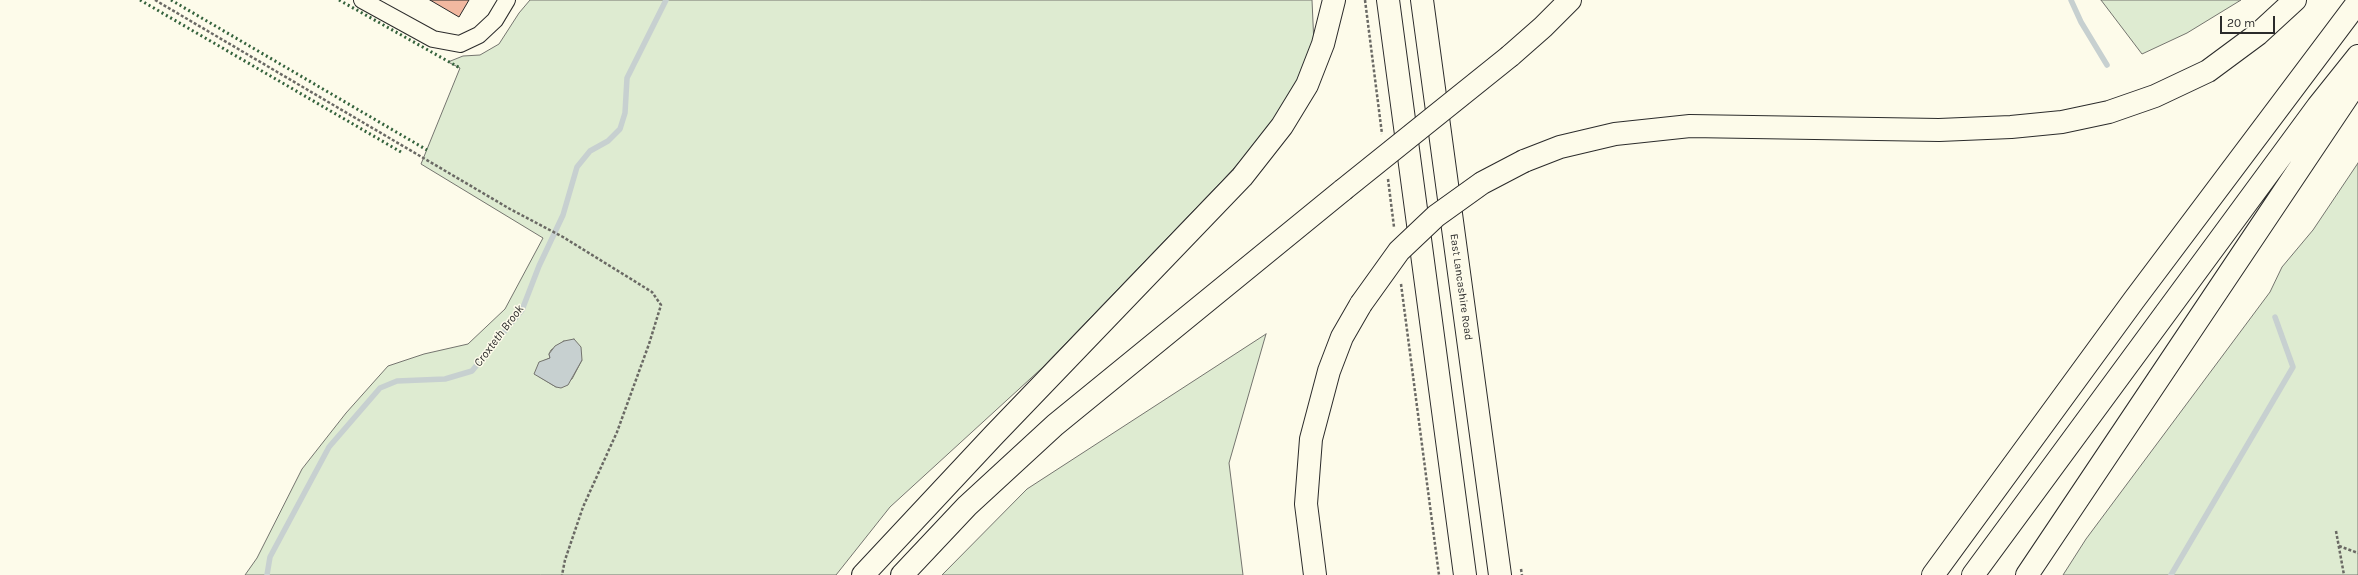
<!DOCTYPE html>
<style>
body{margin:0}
#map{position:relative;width:2358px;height:575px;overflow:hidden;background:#fdfbea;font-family:Karla,sans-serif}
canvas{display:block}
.scale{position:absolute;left:2220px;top:16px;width:55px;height:18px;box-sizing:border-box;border:2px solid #2b2b2b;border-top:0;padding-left:5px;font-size:12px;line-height:14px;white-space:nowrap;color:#2b2b2b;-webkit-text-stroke:3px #fdfbea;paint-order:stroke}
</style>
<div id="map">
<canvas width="2358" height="575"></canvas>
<div class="scale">20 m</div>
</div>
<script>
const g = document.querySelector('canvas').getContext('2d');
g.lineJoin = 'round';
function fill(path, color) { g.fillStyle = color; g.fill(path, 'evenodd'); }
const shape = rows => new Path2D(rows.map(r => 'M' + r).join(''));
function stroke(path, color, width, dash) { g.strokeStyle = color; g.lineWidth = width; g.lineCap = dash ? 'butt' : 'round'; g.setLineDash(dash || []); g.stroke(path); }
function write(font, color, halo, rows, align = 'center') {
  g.font = font + ' Karla,sans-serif'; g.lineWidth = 3; g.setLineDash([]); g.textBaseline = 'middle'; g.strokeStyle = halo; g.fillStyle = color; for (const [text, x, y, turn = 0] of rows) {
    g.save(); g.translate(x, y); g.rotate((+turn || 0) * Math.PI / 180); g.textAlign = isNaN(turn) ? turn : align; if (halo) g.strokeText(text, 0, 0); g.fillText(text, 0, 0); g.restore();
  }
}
const green = shape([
 [530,0,1312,0,1314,45,1300,76,1275,118,1257,143,1223,180,1042,368,890,507,836,575,245,575,257,558,302,469,346,413,388,366,424,354,468,344,505,309,543,238,421,164,460,68,448,62,463,56,480,55,499,44,519,13,530,0],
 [564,341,582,360,572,379,556,387,538,376,543,361,550,358,549,354,551,350,564,341],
 [2101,0,2241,0,2187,33,2142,54,2101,0],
 [2358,163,2358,575,2063,575,2086,539,2270,292,2282,267,2313,230,2358,163],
 [1266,334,1229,463,1243,575,942,575,1027,489,1266,334]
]);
const water = shape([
 [574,339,581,347,582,360,568,385,561,388,556,387,534,374,539,362,550,358,549,354,555,346,564,341,574,339]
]);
const stream = shape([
 [2071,0,2081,22,2107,65],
 [267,575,270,557,329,447,380,388,397,381,445,379,472,371,522,310,539,266,563,215,577,167,590,151,608,141,620,129,625,113,627,78,666,0],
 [2171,575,2293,367,2275,317]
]);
const building = shape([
 [430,0,469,0,459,17,430,0]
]);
const path = shape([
 [155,0,510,209,563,237,652,292,661,305,649,344,617,432,583,507,565,560,562,575],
 [1365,0,1382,134],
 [1388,179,1394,227],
 [1401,284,1439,575],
 [2336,531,2344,575],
 [2339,546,2358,553],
 [1521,569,1522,575]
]);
const minor = shape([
 [362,0,433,39,460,44,479,35,495,20,507,0]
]);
const trunk = shape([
 [1388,0,1465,575],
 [1422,0,1500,575],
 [1510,56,1543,27,1570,0],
 [863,575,993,436,1242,177,1282,126,1307,85,1323,44,1334,0],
 [902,575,967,506,1055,425,1343,190]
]);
const motorway = shape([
 [1524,161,1560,147,1615,134,1690,126,1939,130,2011,127,2062,122,2109,112,2155,96,2208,71,2258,34,2295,0],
 [1315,575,1306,504,1311,439,1329,371,1342,337,1361,304],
 [1933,575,2134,300,2358,2],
 [1973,575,2318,106,2358,56],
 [2027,575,2358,81]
]);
const trunkBridge = shape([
 [1343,190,1510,56]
]);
const motorwayBridge = shape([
 [1361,304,1399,251,1436,216,1482,183,1524,161]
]);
const hedge = shape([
 [140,0,401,152],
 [171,0,427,150],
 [339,0,460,68]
]);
const streetNames = [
 ["East Lancashire Road",1461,287,82]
];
const waterNames = [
 ["Croxteth Brook",499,336,-53]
];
fill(green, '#deebd1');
stroke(green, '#74746e', 1);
fill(water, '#c7d0d0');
stroke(water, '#74746e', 1);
stroke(stream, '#c7d0d0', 5.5);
fill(building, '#f2b8a0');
stroke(building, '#2b2b2b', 1);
stroke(minor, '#2b2b2b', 18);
stroke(trunk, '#2b2b2b', 24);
stroke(motorway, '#2b2b2b', 24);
stroke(path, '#6a6964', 2.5, [3, 2]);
stroke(minor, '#fdfbea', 16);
stroke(trunk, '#fdfbea', 22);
stroke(motorway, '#fdfbea', 22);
stroke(trunkBridge, '#2b2b2b', 24, []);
stroke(motorwayBridge, '#2b2b2b', 24, []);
stroke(trunkBridge, '#fdfbea', 22);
stroke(motorwayBridge, '#fdfbea', 22);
stroke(hedge, '#34623c', 3, [2, 3]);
write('11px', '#2b2b2b', '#fdfbea', streetNames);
write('italic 12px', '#2b2b2b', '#fdfbea', waterNames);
</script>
